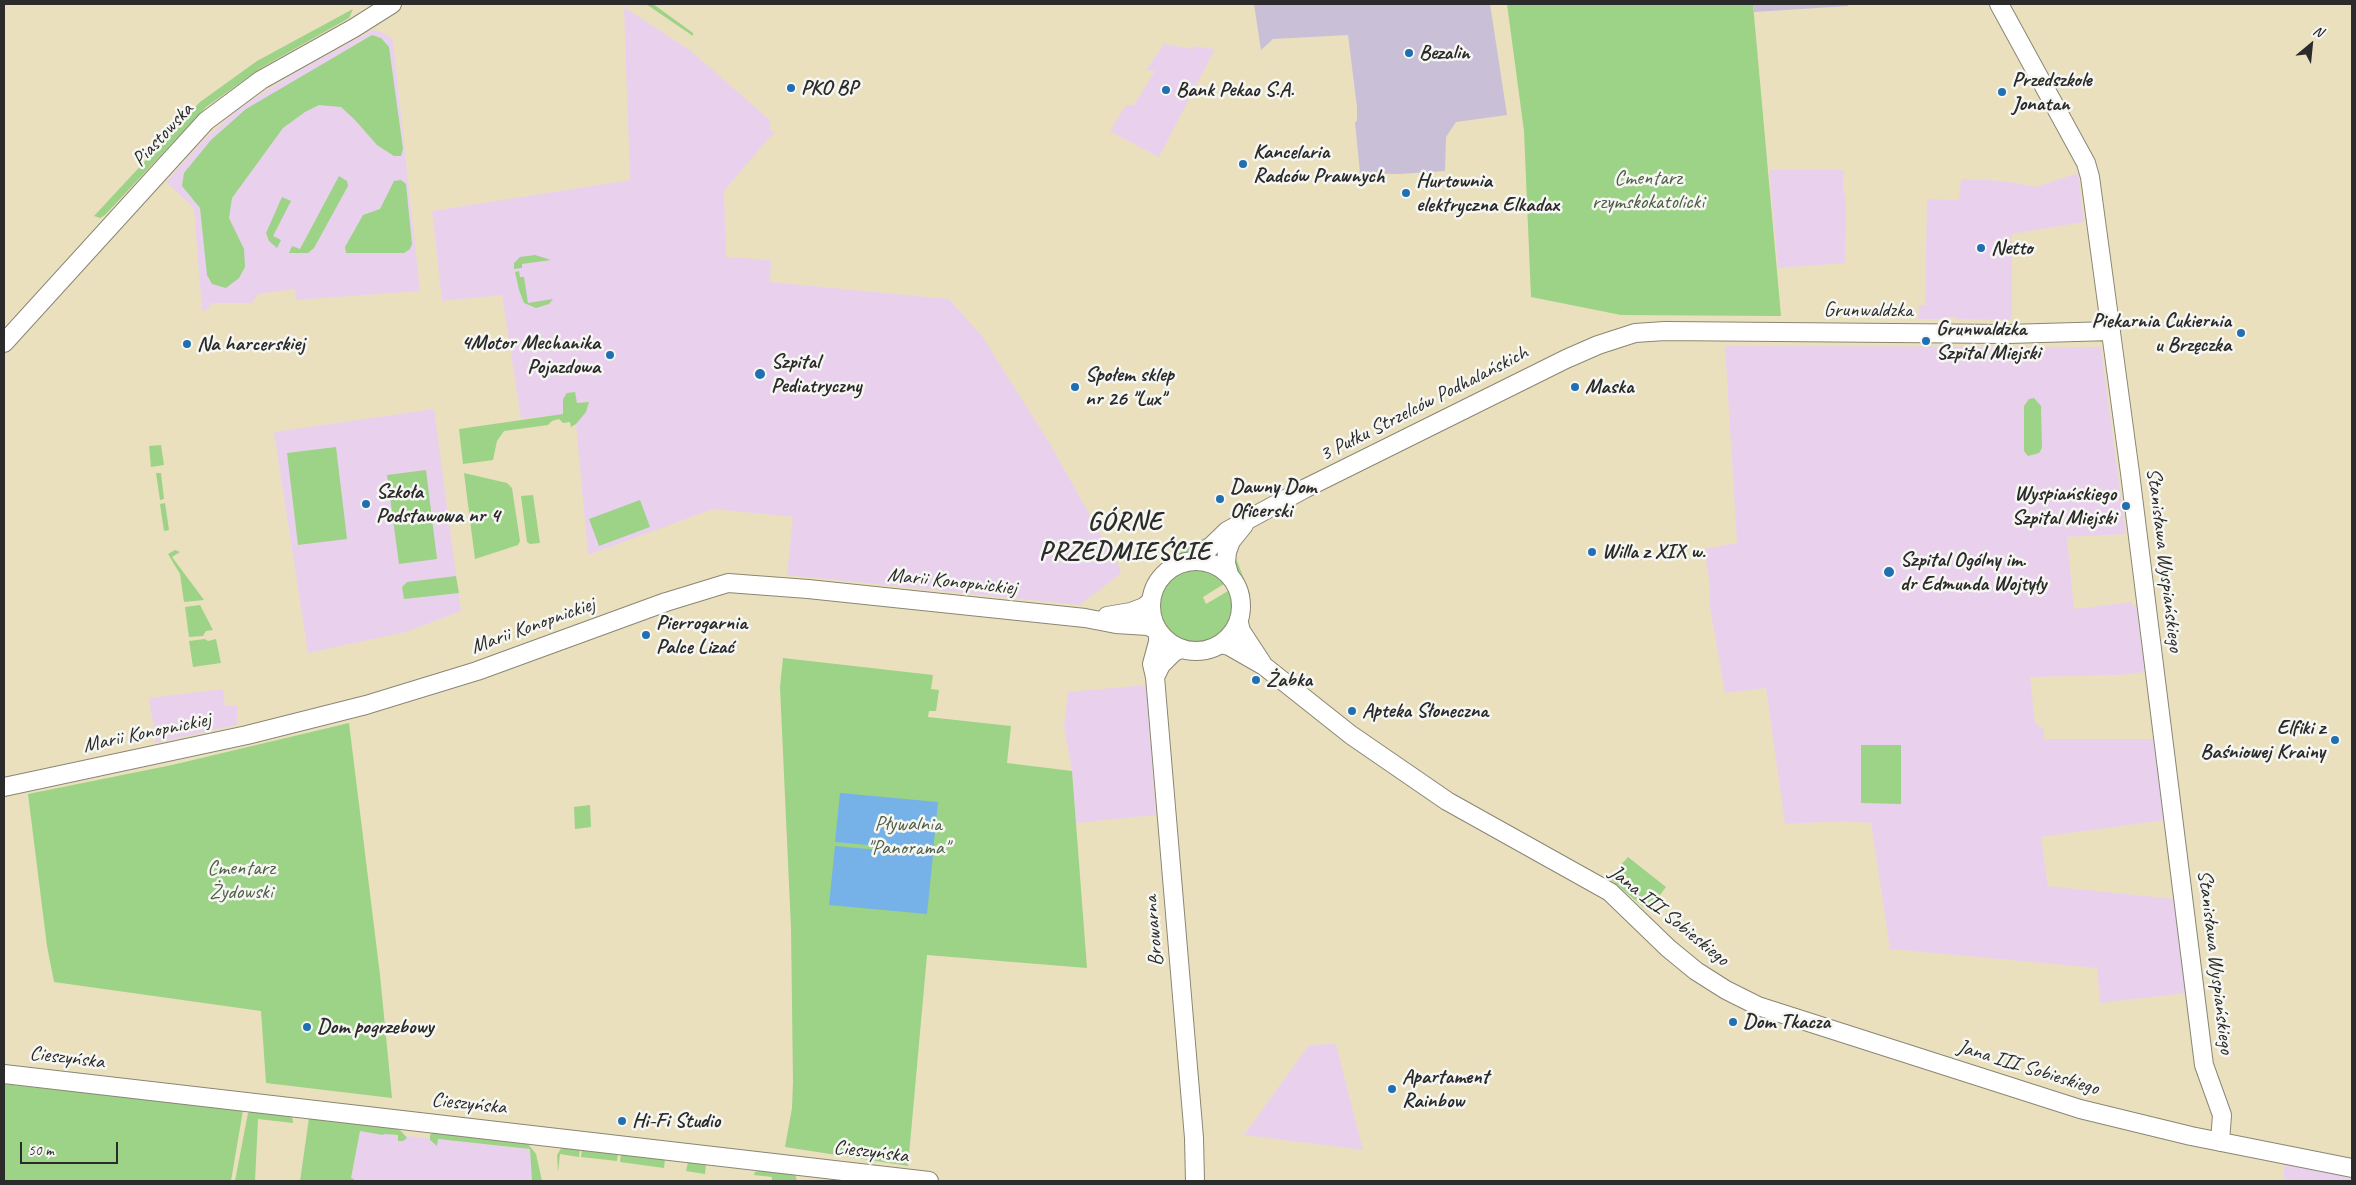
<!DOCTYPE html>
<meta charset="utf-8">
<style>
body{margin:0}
#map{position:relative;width:2356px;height:1185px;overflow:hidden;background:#eae0be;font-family:Caveat,sans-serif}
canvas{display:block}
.frame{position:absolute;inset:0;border:5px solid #2b2b2b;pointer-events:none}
.north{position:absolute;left:2286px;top:20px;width:50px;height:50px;-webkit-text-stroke:4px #f6f6f2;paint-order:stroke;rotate:28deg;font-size:14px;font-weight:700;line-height:20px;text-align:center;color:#2b2b2b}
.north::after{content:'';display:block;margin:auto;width:18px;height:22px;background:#2b2b2b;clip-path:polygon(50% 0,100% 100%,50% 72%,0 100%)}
.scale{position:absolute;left:20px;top:1142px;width:98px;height:22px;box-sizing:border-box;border:2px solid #2b2b2b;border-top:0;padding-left:6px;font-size:15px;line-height:18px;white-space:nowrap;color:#2b2b2b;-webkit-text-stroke:4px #f6f6f2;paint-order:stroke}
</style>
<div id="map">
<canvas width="2356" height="1185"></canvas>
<div class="frame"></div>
<div class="north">N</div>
<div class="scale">50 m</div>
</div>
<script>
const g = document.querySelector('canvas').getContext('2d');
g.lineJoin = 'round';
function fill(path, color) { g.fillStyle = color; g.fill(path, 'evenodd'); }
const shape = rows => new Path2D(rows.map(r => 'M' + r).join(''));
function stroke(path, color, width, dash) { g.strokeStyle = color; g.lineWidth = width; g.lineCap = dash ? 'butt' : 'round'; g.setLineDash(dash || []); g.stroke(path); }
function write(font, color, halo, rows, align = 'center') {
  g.font = font + ' Caveat,sans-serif'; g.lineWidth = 5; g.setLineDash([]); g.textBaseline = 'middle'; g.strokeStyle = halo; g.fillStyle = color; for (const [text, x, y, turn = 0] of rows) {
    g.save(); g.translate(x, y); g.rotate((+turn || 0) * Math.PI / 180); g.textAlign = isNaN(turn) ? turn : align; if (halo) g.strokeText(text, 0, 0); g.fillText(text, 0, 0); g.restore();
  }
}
const built = shape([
 [624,7,691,51,771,121,769,128,775,134,769,138,724,191,726,257,771,260,770,282,949,299,982,336,1050,444,1121,570,1120,574,1080,605,787,575,793,517,713,509,588,555,575,413,521,419,502,295,442,301,432,211,630,180],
 [373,30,382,32,393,40,420,291,296,300,295,289,258,294,252,303,212,303,207,310,202,311,194,208,166,182,204,140,240,108,293,74],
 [1164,44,1194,49,1194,46,1215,49,1159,157,1111,132,1111,129,1126,105,1134,105,1155,71,1146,70],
 [1769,170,1844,170,1843,190,1846,197,1845,263,1778,268],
 [2078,173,2084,222,2012,234,2012,320,1957,319,1957,317,1945,317,1945,319,1918,319,1919,305,1925,305,1927,199,1959,200,1961,179,2005,181,2036,187],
 [1725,346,2101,347,2126,534,2067,537,2074,609,2132,602,2132,605,2136,605,2145,672,2120,675,2030,677,2035,723,2044,729,2044,739,2154,739,2165,820,2041,837,2048,886,2175,899,2186,993,2100,1003,2097,968,1890,949,1871,823,1844,821,1785,824,1766,688,1725,693,1709,602,1710,586,1704,549,1737,543],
 [434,409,461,611,406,632,308,653,274,432],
 [1146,685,1156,815,1076,823,1072,771,1064,727,1068,692],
 [223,689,225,706,237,705,237,725,156,743,149,698],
 [1336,1044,1363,1150,1244,1135,1309,1045],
 [360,1131,530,1149,532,1181,353,1181,354,1179,350,1178],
 [2284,1164,2321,1169,2352,1179,2352,1181,2284,1181]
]);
const industrial = shape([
 [1254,4,1490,4,1507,115,1456,122,1446,137,1445,171,1399,174,1360,173,1355,122,1357,121,1357,107,1348,35,1273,39,1261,50],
 [1753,4,1848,4,1848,6,1754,12]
]);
const green = shape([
 [646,4,653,4,693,33,693,36],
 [1507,4,1753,4,1781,316,1621,315,1531,297,1524,131],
 [353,9,349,18,261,68,206,107,105,215,100,218,94,216,200,102,257,61],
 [372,35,381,38,389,47,403,149,401,156,394,156,377,145,355,120,341,107,319,105,305,112,283,128,232,198,229,218,244,249,245,267,239,278,226,288,212,284,207,275,200,208,182,186,184,173,211,140,246,109],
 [339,176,347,181,348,186,314,248,308,253,289,253,292,246,300,249],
 [401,180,406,184,412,244,410,249,404,253,346,253,345,247,363,215,380,209,394,181],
 [282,197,291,201,273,236,281,240,277,248,269,241,266,233],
 [535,255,551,260,522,264,522,268,514,269,514,263,520,257],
 [519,271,520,277,524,277,528,303,553,299,549,304,536,308,524,303,519,290,515,272],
 [575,392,577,403,589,402,586,412,576,424,571,427,570,422,563,423,559,419,552,421,548,425,504,431,497,441,493,460,463,464,459,429,563,414,563,399,567,393],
 [2034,398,2041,406,2042,448,2039,453,2028,456,2024,451,2024,406,2029,399],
 [161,445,164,465,151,467,149,446],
 [336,447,347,539,298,545,287,453],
 [426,470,437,559,399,564,387,475],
 [156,473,161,473,164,499,160,500],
 [464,473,507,483,512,488,520,541,518,545,475,559],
 [533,495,540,543,530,544,527,542,521,496],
 [640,500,650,527,599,546,589,519],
 [165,503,169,530,164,531,160,504],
 [1204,538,1209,541,1195,552,1178,556,1178,554],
 [175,550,180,552,172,557,204,600,184,602,180,574,168,554],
 [1233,555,1235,556,1250,594,1249,624,1247,625,1248,595,1235,569],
 [1192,568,1208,570,1224,580,1224,584,1203,597,1206,604,1228,591,1232,594,1233,601,1232,616,1228,626,1211,640,1199,643,1187,642,1174,636,1162,621,1159,609,1160,595,1166,582,1180,571],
 [456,576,459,593,404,599,402,587,407,582],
 [200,605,213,630,206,631,203,636,189,637,185,607],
 [205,639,208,641,216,639,221,663,193,667,189,641],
 [783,658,933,675,931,689,939,690,936,711,929,711,928,717,1011,726,1007,763,1072,771,1087,968,927,955,908,1166,785,1147,792,1108,793,1082,791,928,780,687],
 [349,723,380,975,392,1098,266,1083,261,1011,54,982,47,946,28,794,172,765],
 [1861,745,1901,745,1901,804,1861,803],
 [590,805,591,827,575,829,574,807],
 [1628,857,1666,887,1648,911,1609,878],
 [4,1084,243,1110,231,1181,4,1181],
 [251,1111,292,1115,293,1123,258,1119,255,1181,235,1181,248,1113],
 [309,1118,394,1127,401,1131,407,1138,403,1141,398,1141,398,1135,384,1134,383,1135,360,1131,351,1178,354,1179,353,1181,300,1181],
 [433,1132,528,1144,536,1154,542,1181,532,1181,530,1149,438,1139,437,1146,430,1140,430,1135],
 [562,1147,580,1149,579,1157,560,1154,558,1172,557,1155],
 [582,1149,618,1153,617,1161,581,1157],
 [621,1153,665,1159,664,1168,620,1162],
 [688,1162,706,1164,705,1174,686,1171],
 [762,1170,795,1174,797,1181,772,1181,772,1177,754,1175,755,1172]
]);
const water = shape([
 [840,793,938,802,933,851,835,842],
 [835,846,933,855,927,914,829,905]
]);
const tertiary = shape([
 [1999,4,2086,163,2090,177,2130,473,2204,1065,2222,1115,2220,1142],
 [4,343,206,121,261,80,354,28,392,4],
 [1197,560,1227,531,1306,488,1566,359,1598,345,1635,333,1665,331,2007,334,2111,331],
 '1151 606a45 45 0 1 1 90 0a45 45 0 1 1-90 0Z',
 [1229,574,1226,563,1227,552,1231,541,1244,525],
 [1107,616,1131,612,1144,607,1151,601],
 [1239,623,1241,631,1262,663],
 [1158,631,1158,642,1152,664,1155,677,1194,1138,1195,1181],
 [1221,644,1229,646,1264,666,1351,735,1447,801,1610,892,1668,948,1696,971,1726,990,1758,1006,2080,1109,2191,1136,2352,1168],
 [1155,677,1161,665,1174,652,1181,649],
 [4,787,247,735,366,705,477,671,666,602,728,583,808,589,1085,618,1116,624,1148,626,1158,631],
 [4,1074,929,1181]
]);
const markers = [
 [1409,53,5,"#1f6fb2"],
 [791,88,5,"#1f6fb2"],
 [1166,90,5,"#1f6fb2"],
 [2002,92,5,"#1f6fb2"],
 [1243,164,5,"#1f6fb2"],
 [1406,193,5,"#1f6fb2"],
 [1981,248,5,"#1f6fb2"],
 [2241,333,5,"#1f6fb2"],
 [1926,341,5,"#1f6fb2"],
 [187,344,5,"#1f6fb2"],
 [610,355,5,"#1f6fb2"],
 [760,374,6,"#1f6fb2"],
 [1075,387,5,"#1f6fb2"],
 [1575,387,5,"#1f6fb2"],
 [1220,499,5,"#1f6fb2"],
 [366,504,5,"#1f6fb2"],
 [2126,506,5,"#1f6fb2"],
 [1592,552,5,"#1f6fb2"],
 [1889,572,6,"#1f6fb2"],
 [646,635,5,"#1f6fb2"],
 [1256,680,5,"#1f6fb2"],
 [1352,711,5,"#1f6fb2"],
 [2335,740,5,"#1f6fb2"],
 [1733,1022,5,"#1f6fb2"],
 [307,1027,5,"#1f6fb2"],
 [1392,1089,5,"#1f6fb2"],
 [622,1121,5,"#1f6fb2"]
];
const poiNames = [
 ["Bezalin",1419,53],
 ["Przedszkole",2012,80],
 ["Jonatan",2012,104],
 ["PKO BP",801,88],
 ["Bank Pekao S.A.",1176,90],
 ["Kancelaria",1253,152],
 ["Radców Prawnych",1253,176],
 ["Hurtownia",1416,181],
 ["elektryczna Elkadax",1416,205],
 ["Netto",1991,248],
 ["Piekarnia Cukiernia",2231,321,"right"],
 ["u Brzęczka",2231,345,"right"],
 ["Grunwaldzka",1936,329],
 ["Szpital Miejski",1936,353],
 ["4Motor Mechanika",600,343,"right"],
 ["Pojazdowa",600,367,"right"],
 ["Na harcerskiej",197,344],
 ["Szpital",771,362],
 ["Pediatryczny",771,386],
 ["Społem sklep",1085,375],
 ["nr 26 \"Lux\"",1085,399],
 ["Maska",1585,387],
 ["Dawny Dom",1230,487],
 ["Oficerski",1230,511],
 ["Szkoła",376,492],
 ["Podstawowa nr 4",376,516],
 ["Wyspiańskiego",2116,494,"right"],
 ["Szpital Miejski",2116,518,"right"],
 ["Willa z XIX w.",1602,552],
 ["Szpital Ogólny im.",1900,560],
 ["dr Edmunda Wojtyły",1900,584],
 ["Pierrogarnia",656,623],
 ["Palce Lizać",656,647],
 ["Żabka",1266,680],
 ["Apteka Słoneczna",1362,711],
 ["Elfiki z",2325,728,"right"],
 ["Baśniowej Krainy",2325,752,"right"],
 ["Dom Tkacza",1743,1022],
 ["Dom pogrzebowy",317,1027],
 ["Apartament",1402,1077],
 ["Rainbow",1402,1101],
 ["Hi-Fi Studio",632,1121]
];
const streetNames = [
 ["Piastowska",163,135,-47],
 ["Grunwaldzka",1868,310],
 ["3 Pułku Strzelców Podhalańskich",1424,404,-27],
 ["Stanisława Wyspiańskiego",2164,560,83],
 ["Marii Konopnickiej",952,582,6],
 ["Marii Konopnickiej",533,626,-20],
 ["Marii Konopnickiej",147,733,-12],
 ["Jana III Sobieskiego",1669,916,39],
 ["Browarna",1154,931,-95],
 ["Stanisława Wyspiańskiego",2215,962,83],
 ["Cieszyńska",67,1058,7],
 ["Jana III Sobieskiego",2028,1068,17],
 ["Cieszyńska",469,1104,6],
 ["Cieszyńska",871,1152,7]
];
const parkNames = [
 ["Cmentarz",1648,178],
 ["rzymskokatolicki",1648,202],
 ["Pływalnia",908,824],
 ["\"Panorama\"",908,848],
 ["Cmentarz",241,868],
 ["Żydowski",241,892]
];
const districtNames = [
 ["GÓRNE",1125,522],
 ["PRZEDMIEŚCIE",1125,552]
];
fill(built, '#e9d1ed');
fill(industrial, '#c9bfd7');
fill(green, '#9cd386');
fill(water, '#76b2e8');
stroke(tertiary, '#8a8674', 20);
stroke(tertiary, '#fff', 18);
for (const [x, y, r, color] of markers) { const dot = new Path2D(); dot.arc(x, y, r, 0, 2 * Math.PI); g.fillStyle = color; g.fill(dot); stroke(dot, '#f6f6f2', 2); }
write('bold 21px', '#2b2b2b', '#f6f6f2', poiNames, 'left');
write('21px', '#2b2b2b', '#f6f6f2', streetNames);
write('21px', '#4d5d46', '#f6f6f2', parkNames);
g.letterSpacing = '1px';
write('bold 26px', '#2b2b2b', '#f6f6f2', districtNames);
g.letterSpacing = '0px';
</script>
